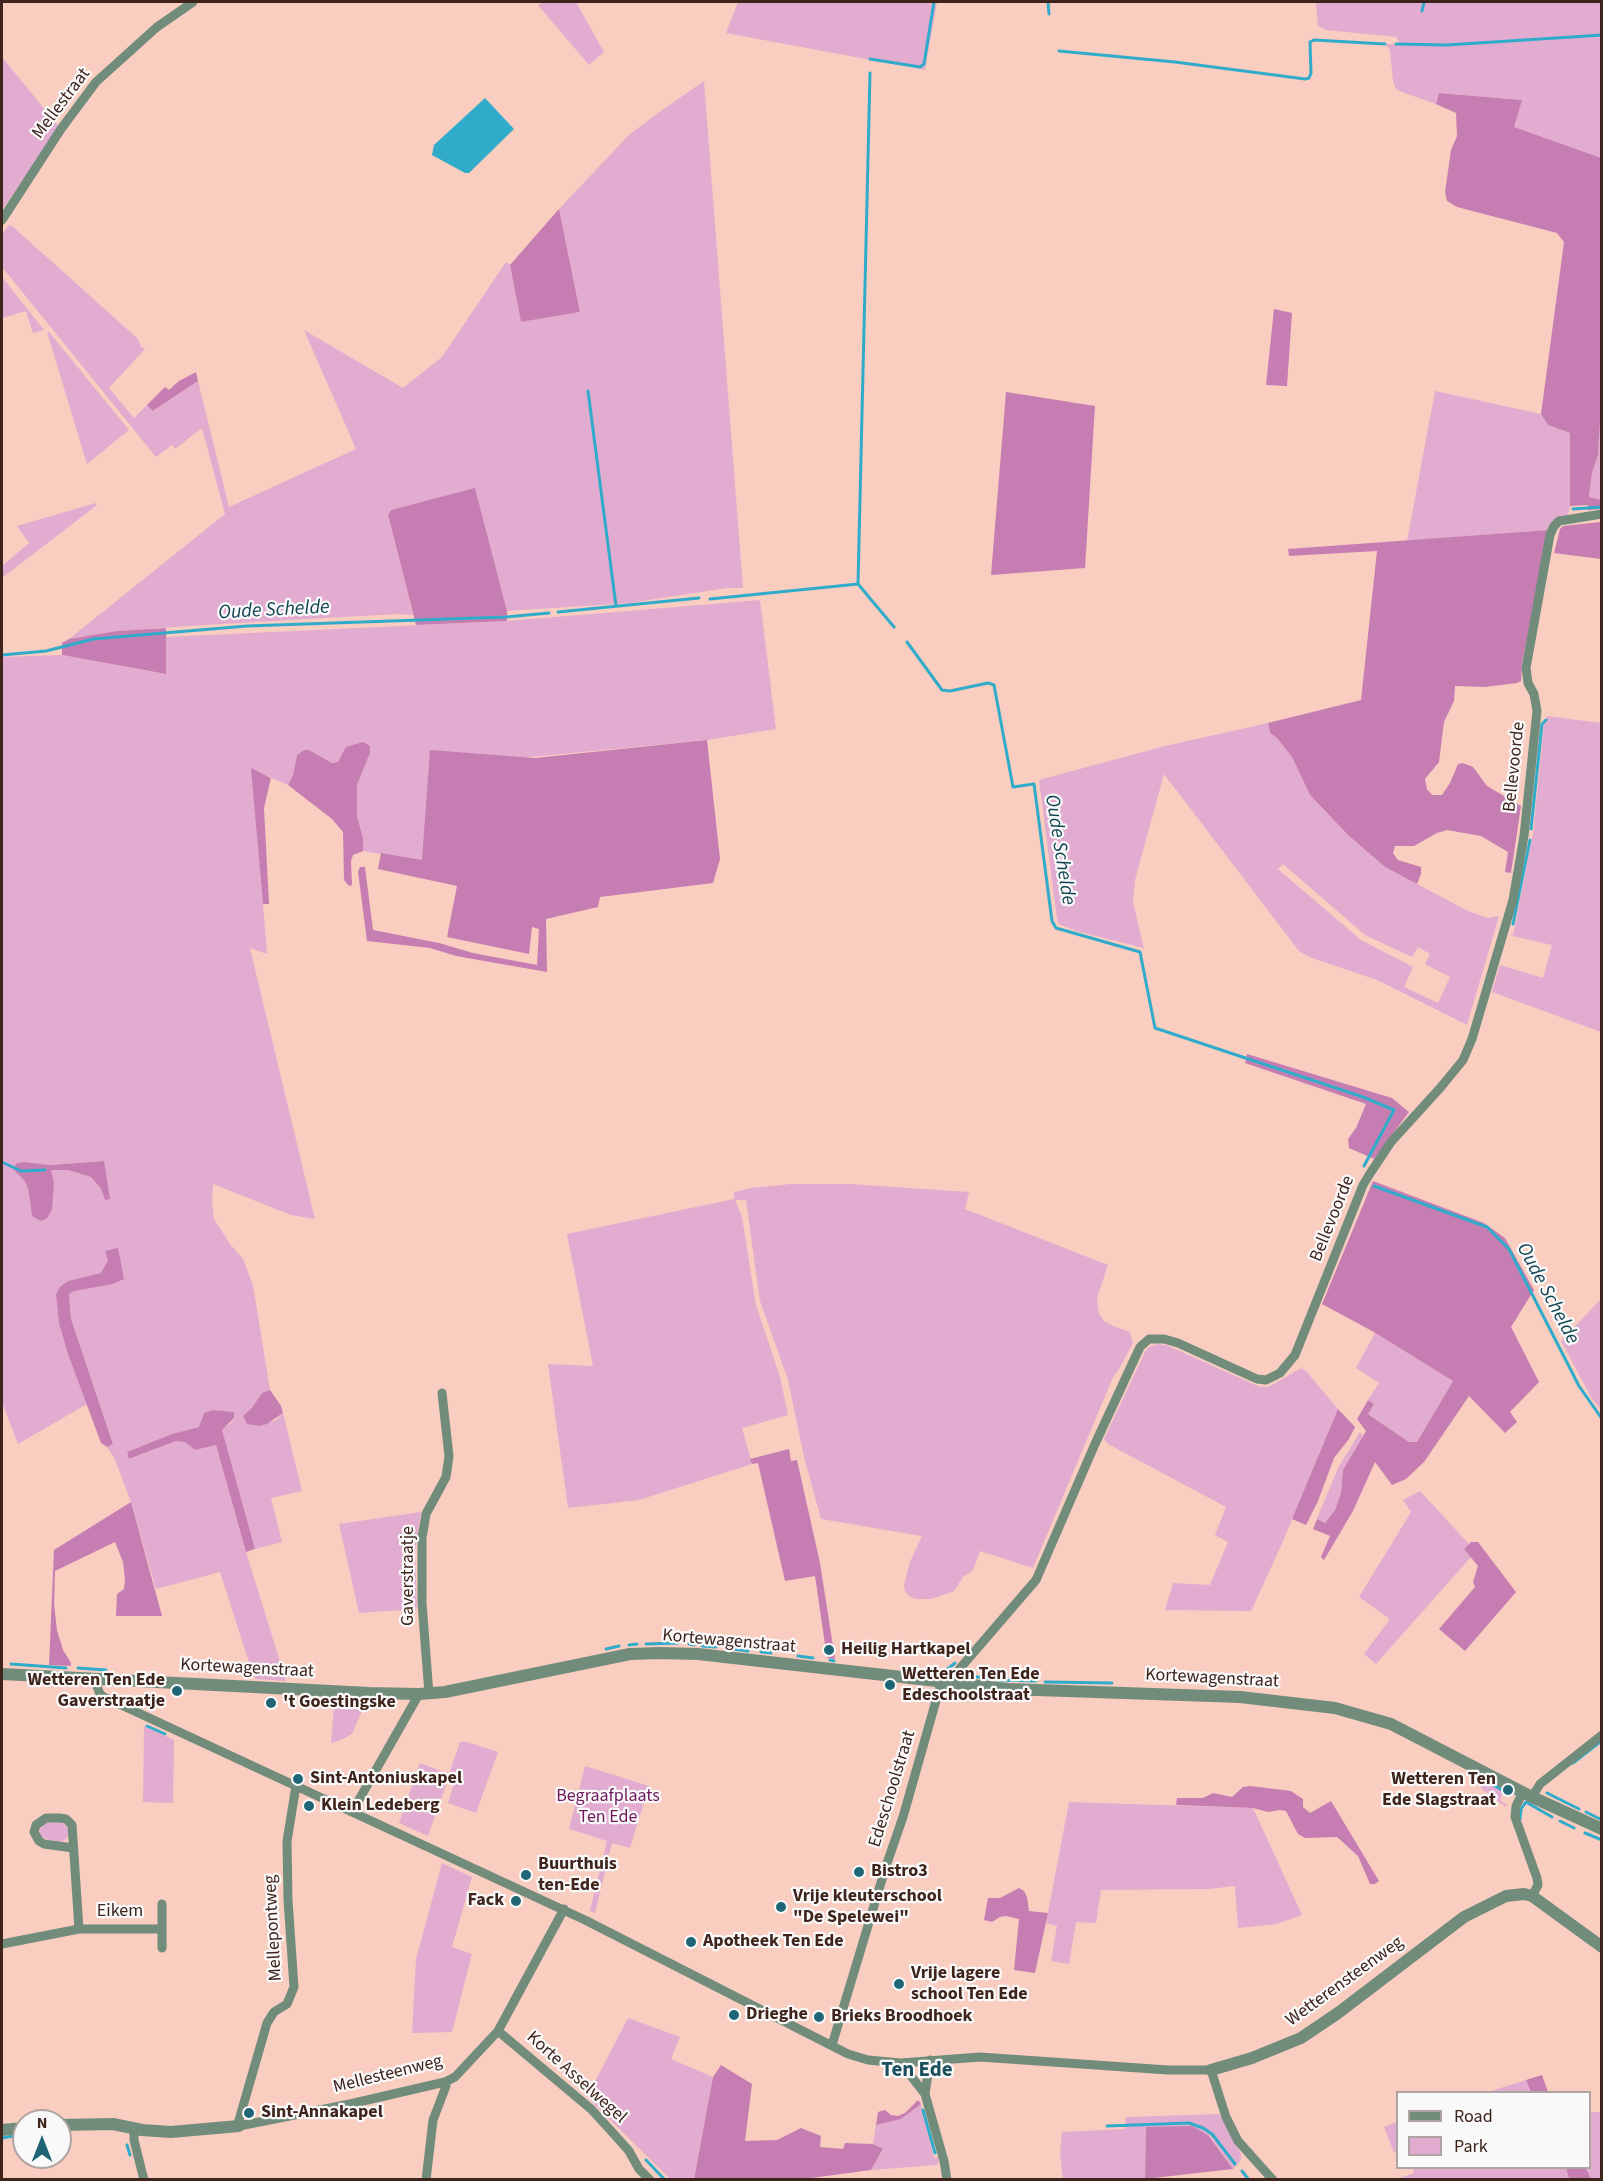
<!DOCTYPE html>
<style>
body{margin:0}
#map{position:relative;width:1603px;height:2181px;overflow:hidden;background:#f9cdc0;font-family:"Source Sans 3",sans-serif}
canvas{display:block}
.frame{position:absolute;inset:0;border:3px solid #3f241c;pointer-events:none}
.legend{position:absolute;left:1396px;top:2091px;width:195px;height:78px;box-sizing:border-box;background:#f9f9f9;border:2px solid #afa4a1;margin:0;padding:8px 10px;list-style:none;font-size:18px;color:#3f241c}
.legend li{display:flex;align-items:center;gap:12px;height:30px}
.legend b{width:30px;border:2px solid #afa4a1}
.north{position:absolute;left:12px;top:2109px;width:60px;height:60px;box-sizing:border-box;background:#f9f9f9;border:2px solid #afa4a1;border-radius:50%;rotate:0deg;font-size:16px;font-weight:700;line-height:24px;text-align:center;color:#3f241c}
.north::after{content:'';display:block;margin:auto;width:21px;height:27px;background:#206576;clip-path:polygon(50% 0,100% 100%,50% 72%,0 100%)}
</style>
<div id="map">
<canvas width="1603" height="2181"></canvas>
<div class="frame"></div>
<ul class="legend">
<li><b style="height:8px;background:#718c7b"></b>Road</li>
<li><b style="height:16px;background:#e1acd0"></b>Park</li>
</ul>
<div class="north">N</div>
</div>
<script>
const g = document.querySelector('canvas').getContext('2d');
g.lineJoin = 'round';
function fill(path, color) { g.fillStyle = color; g.fill(path, 'evenodd'); }
const shape = rows => new Path2D(rows.map(r => 'M' + r).join(''));
function stroke(path, color, width, dash) { g.strokeStyle = color; g.lineWidth = width; g.lineCap = dash ? 'butt' : 'round'; g.setLineDash(dash || []); g.stroke(path); }
function write(font, color, halo, rows, align = 'center') {
  g.font = font + ' "Source Sans 3",sans-serif'; g.lineWidth = 4.5; g.setLineDash([]); g.textBaseline = 'middle'; g.strokeStyle = halo; g.fillStyle = color; for (const [text, x, y, turn = 0] of rows) {
    g.save(); g.translate(x, y); g.rotate((+turn || 0) * Math.PI / 180); g.textAlign = isNaN(turn) ? turn : align; if (halo) g.strokeText(text, 0, 0); g.fillText(text, 0, 0); g.restore();
  }
}
const green = shape([
 [544,2,576,2,604,52,589,65,538,5],
 [738,2,937,2,925,70,726,33],
 [1316,2,1601,2,1601,167,1514,127,1521,100,1440,93,1436,104,1402,92,1396,89,1393,81,1390,50,1385,44,1400,44,1396,37,1326,30,1318,26],
 [2,57,59,127,2,210],
 [704,81,743,588,727,588,630,603,507,611,475,489,391,510,388,515,413,615,397,614,221,624,117,631,69,639,225,514,202,428,175,449,172,445,156,457,2,267,2,234,8,226,11,225,138,339,141,347,145,349,109,388,134,418,147,405,154,411,198,381,229,507,356,449,304,330,403,388,442,357,506,262,510,265,521,322,580,312,559,209,629,135,658,113],
 [2,277,44,330,33,333,26,311,2,318],
 [47,332,49,332,129,430,87,464],
 [1435,391,1541,414,1548,425,1570,433,1570,506,1568,515,1563,516,1549,530,1407,541],
 [1599,420,1602,420,1601,500,1589,498,1592,473,1598,455],
 [96,503,97,505,2,578,2,566,29,543,17,526],
 [760,600,776,729,707,740,521,758,422,861,363,851,363,838,357,816,357,785,370,753,342,757,338,762,332,763,309,750,304,750,297,755,293,775,288,785,252,769,267,954,250,948,315,1219,291,1215,213,1184,212,1201,214,1219,230,1244,243,1259,253,1285,270,1390,262,1393,251,1409,247,1424,259,1426,276,1420,283,1413,302,1491,271,1498,282,1542,255,1549,221,1429,230,1424,234,1419,233,1412,213,1410,204,1413,200,1427,172,1434,127,1452,130,1459,176,1441,185,1441,195,1450,216,1445,246,1552,286,1681,256,1679,253,1675,220,1572,156,1589,131,1502,114,1457,107,1447,113,1444,71,1319,69,1294,74,1291,89,1286,113,1284,108,1260,101,1273,68,1281,68,1354,87,1404,18,1444,2,1402,2,657,62,655,165,674,166,637,507,621],
 [103,1161,105,1200,101,1189,91,1177,68,1170,50,1170,54,1183,32,1216,28,1188,24,1180,24,1162,50,1165],
 [1547,716,1601,723,1601,1032,1492,992,1500,965,1543,978,1552,945,1508,935,1513,935,1533,834,1544,724],
 [1268,723,1270,733,1277,738,1292,757,1310,795,1348,835,1385,867,1468,911,1488,918,1499,916,1467,1025,1377,980,1309,957,1299,951,1164,774,1135,880,1133,903,1144,948,1076,931,1059,924,1057,919,1039,780,1165,746],
 [1283,864,1365,935,1412,957,1418,947,1430,954,1425,964,1450,977,1438,1003,1404,987,1413,967,1361,940,1278,869],
 [791,1184,849,1184,969,1192,965,1209,1108,1265,1097,1298,1099,1314,1104,1321,1113,1326,1130,1332,1133,1343,1118,1371,1114,1375,1033,1568,980,1551,973,1570,963,1577,954,1591,931,1599,916,1599,909,1596,905,1591,904,1585,910,1562,922,1536,821,1519,804,1457,788,1380,760,1301,746,1200,735,1200,742,1217,756,1305,780,1377,788,1415,742,1428,752,1464,639,1500,568,1508,548,1364,593,1366,567,1234,734,1199,734,1192,751,1188],
 [1601,1299,1601,1410,1591,1397,1561,1341],
 [1375,1333,1453,1381,1417,1442,1409,1442,1367,1413,1374,1404,1368,1400,1379,1383,1356,1368],
 [1157,1344,1166,1345,1258,1386,1267,1387,1274,1384,1301,1368,1306,1371,1338,1409,1281,1546,1251,1611,1165,1610,1173,1583,1210,1585,1228,1542,1215,1535,1226,1507,1108,1444,1104,1439,1145,1352,1149,1347],
 [1360,1432,1363,1436,1343,1470,1341,1493,1335,1510,1325,1523,1317,1519,1318,1516,1339,1466],
 [1420,1491,1469,1544,1464,1549,1471,1557,1376,1664,1364,1654,1390,1619,1359,1597,1411,1512,1403,1500],
 [421,1512,415,1553,417,1609,359,1613,339,1524],
 [334,1705,364,1706,352,1734,341,1740,331,1743],
 [144,1726,174,1740,173,1803,143,1802],
 [460,1742,467,1742,498,1752,476,1813,448,1803,456,1777,450,1774,428,1836,399,1823,420,1763,449,1774],
 [585,1766,649,1786,630,1848,612,1843,595,1913,590,1911,607,1841,569,1829],
 [1465,1768,1514,1794,1511,1797,1503,1793,1500,1800,1507,1805,1506,1807,1483,1790],
 [1069,1802,1253,1808,1302,1915,1276,1924,1238,1928,1235,1886,1209,1889,1101,1890,1096,1923,1076,1922,1069,1964,1051,1961,1057,1926,1046,1923],
 [59,1822,65,1825,68,1828,68,1836,65,1840,59,1842,42,1838,39,1834,41,1826,44,1823],
 [442,1863,472,1877,452,1947,472,1954,452,2032,412,2033,416,1959],
 [628,2018,680,2037,671,2059,713,2077,694,2179,670,2179,587,2097],
 [1526,2080,1531,2092,1488,2092],
 [921,2104,934,2158,938,2157,939,2162,936,2165,871,2170,883,2150,873,2144,876,2125,901,2119],
 [1590,2112,1601,2112,1601,2179,1591,2179,1586,2168,1590,2168],
 [1220,2114,1241,2154,1241,2160,1233,2169,1210,2136,1146,2127,1145,2179,1063,2179,1060,2154,1062,2132,1125,2129,1126,2117],
 [1397,2122,1397,2152,1394,2153,1384,2127],
 [1413,2168,1566,2168,1569,2179,1397,2179,1414,2173]
]);
const forest = shape([
 [1439,93,1522,100,1514,127,1601,158,1602,385,1598,455,1592,473,1589,497,1601,500,1601,509,1588,510,1588,505,1570,506,1570,433,1548,425,1541,414,1564,242,1557,233,1457,207,1447,201,1445,192,1451,150,1457,136,1456,113,1436,104],
 [559,209,580,312,521,322,510,265],
 [1274,309,1292,313,1287,386,1266,385],
 [196,372,198,381,153,411,147,405,165,387,169,390,179,381],
 [1006,392,1095,406,1085,568,991,575],
 [475,488,507,611,507,621,416,625,388,515,391,510],
 [1601,522,1601,559,1554,553,1560,529,1563,526],
 [1549,530,1522,663,1521,681,1517,683,1485,687,1455,686,1454,701,1444,722,1439,762,1425,779,1427,789,1432,795,1442,795,1450,783,1458,764,1463,763,1473,767,1487,786,1521,806,1511,873,1505,872,1508,852,1481,836,1447,830,1437,833,1414,846,1395,846,1393,853,1398,860,1421,867,1421,874,1417,884,1385,867,1348,835,1310,795,1292,757,1277,738,1270,733,1268,723,1361,700,1377,551,1289,556,1288,549],
 [166,628,166,674,62,655,62,643,69,639,117,631],
 [707,740,720,859,713,883,600,897,598,907,546,919,547,972,456,956,430,948,367,941,358,872,360,867,365,867,373,930,439,943,473,953,537,965,539,929,532,927,529,954,447,937,457,886,378,869,381,853,422,860,430,750,535,758],
 [363,742,370,746,370,753,357,785,357,816,363,838,363,851,353,855,351,861,352,885,349,886,344,880,343,832,332,819,288,785,293,775,297,755,304,750,309,750,332,763,338,762,346,747],
 [251,768,271,778,264,808,269,904,263,904],
 [1247,1054,1392,1098,1409,1112,1374,1159,1349,1148,1348,1139,1356,1128,1366,1104,1245,1063],
 [104,1161,110,1199,105,1200,101,1189,91,1177,68,1170,51,1170,54,1183,52,1209,47,1218,41,1221,32,1216,28,1188,24,1180,13,1169,17,1163,24,1162,50,1165],
 [1373,1181,1484,1223,1505,1238,1534,1290,1511,1327,1539,1382,1510,1412,1517,1422,1505,1433,1469,1396,1424,1462,1406,1479,1392,1485,1375,1462,1353,1511,1324,1560,1321,1557,1330,1536,1313,1529,1317,1519,1325,1523,1335,1510,1341,1493,1343,1470,1366,1431,1357,1419,1368,1400,1374,1404,1368,1414,1409,1442,1417,1442,1453,1381,1372,1331,1322,1304],
 [118,1248,124,1279,113,1284,74,1291,69,1294,71,1319,113,1444,107,1447,101,1443,68,1354,59,1323,56,1294,60,1287,68,1281,101,1273,108,1260,105,1251],
 [270,1390,281,1406,283,1413,267,1424,259,1426,247,1424,243,1416,251,1409,262,1393],
 [1338,1409,1355,1427,1349,1439,1334,1458,1318,1501,1306,1525,1292,1519],
 [213,1410,234,1412,234,1418,222,1430,255,1549,246,1552,216,1445,195,1450,185,1442,176,1441,129,1459,127,1452,172,1434,199,1427,204,1413],
 [789,1449,791,1461,797,1460,820,1563,835,1659,827,1658,815,1576,785,1581,758,1463,752,1464,750,1459],
 [131,1502,162,1616,116,1616,117,1594,124,1589,125,1579,123,1562,115,1542,55,1571,54,1604,57,1630,63,1650,71,1663,71,1666,49,1665,54,1550],
 [1471,1542,1478,1542,1516,1592,1465,1651,1439,1629,1475,1587,1473,1582,1478,1566,1464,1549],
 [1250,1786,1291,1791,1303,1799,1303,1807,1310,1813,1331,1801,1379,1881,1375,1884,1370,1884,1358,1856,1337,1837,1305,1838,1298,1834,1286,1811,1280,1810,1268,1812,1253,1808,1176,1805,1177,1798,1203,1798,1213,1793,1232,1797,1243,1787],
 [1019,1888,1024,1891,1027,1897,1029,1911,1048,1913,1035,1973,1014,1970,1019,1919,1006,1916,1000,1917,992,1922,984,1920,988,1898,1000,1898],
 [721,2065,752,2084,745,2141,777,2140,801,2128,821,2136,820,2147,843,2149,845,2143,873,2144,883,2149,871,2170,804,2179,694,2179,713,2077],
 [1542,2075,1548,2092,1531,2092,1526,2080],
 [918,2100,921,2104,901,2119,876,2125,878,2112,885,2110,891,2115,898,2116,905,2113],
 [1192,2126,1209,2136,1233,2169,1145,2179,1146,2127],
 [1566,2168,1586,2168,1591,2179,1569,2179]
]);
const water = shape([
 [485,98,514,129,469,173,465,173,432,155,434,145]
]);
const stream = shape([
 [1048,2,1049,14],
 [1422,11,1424,2],
 [1396,44,1447,45,1602,35],
 [1059,51,1175,62,1305,79,1309,78,1311,73,1310,42,1314,40,1385,44],
 [870,59,920,67,924,64,934,2],
 [588,391,616,606],
 [1573,509,1602,507],
 [858,584,870,73],
 [710,599,858,584,894,627],
 [558,612,699,598],
 [907,642,942,690,950,691,988,683,994,685,1013,787,1034,784,1052,921,1056,928,1140,952,1155,1028,1363,1097,1394,1110,1364,1166],
 [2,655,46,651,93,639,247,626,506,617,549,613],
 [1531,829,1542,724,1546,720],
 [1513,924,1530,840],
 [2,1162,21,1171,45,1170],
 [1374,1186,1487,1227,1509,1249,1579,1386,1602,1419],
 [646,1644,678,1643],
 [689,1644,694,1645],
 [629,1645,637,1644],
 [702,1646,716,1647],
 [725,1648,748,1651],
 [606,1649,619,1646],
 [761,1652,771,1653],
 [798,1656,813,1658],
 [830,1660,834,1661],
 [11,1664,66,1668],
 [78,1668,106,1670],
 [902,1669,921,1671],
 [929,1671,944,1672,955,1663],
 [964,1675,991,1679],
 [998,1680,1036,1681],
 [1045,1682,1112,1683],
 [147,1726,165,1734],
 [1573,1763,1600,1742],
 [1469,1772,1506,1792],
 [1547,1793,1579,1809],
 [1586,1812,1602,1820],
 [1520,1819,1521,1809,1526,1802,1552,1817],
 [1560,1821,1574,1828],
 [1585,1833,1602,1840],
 [923,2110,935,2153],
 [1107,2126,1189,2123,1203,2128,1212,2134,1235,2164],
 [2,2138,14,2136],
 [127,2145,130,2155],
 [646,2160,665,2180],
 [1242,2171,1249,2180],
 [730,2180,743,2180]
]);
const minor = shape([
 [2,220,61,129,96,82,157,27,193,2],
 [94,1679,100,1694,104,1697,585,1920,848,2054,868,2060,901,2063,980,2057,1168,2070,1211,2070,1226,2117,1238,2141,1273,2180],
 [429,1694,422,1603,422,1538,426,1514,446,1477,449,1456,442,1393],
 [296,1786,287,1841,288,1900,294,1987,287,2004,274,2012,267,2023,239,2120,239,2126,350,2104,445,2082,455,2077,498,2031,564,1909],
 [1523,1792,1516,1806,1515,1817,1537,1878,1538,1885,1532,1896],
 [1532,1797,1540,1784,1602,1735],
 [352,1812,419,1694],
 [73,1848,44,1844,39,1841,34,1832,36,1825,46,1818,59,1818,66,1819,72,1825,79,1929],
 [162,1904,162,1948],
 [2,1944,79,1929,162,1929],
 [498,2031,591,2109,613,2133,629,2151,639,2169,650,2180],
 [832,2045,886,1866,903,1817,939,1690,956,1673,1036,1580,1095,1444,1140,1347,1149,1339,1164,1339,1178,1343,1257,1379,1266,1380,1280,1373,1295,1355,1363,1185,1371,1172,1391,1142,1441,1087,1463,1060,1472,1039,1513,900,1524,836,1537,711,1534,694,1528,683,1526,668,1550,535,1554,526,1559,521,1602,514],
 [901,2063,925,2094,944,2161,947,2180],
 [925,2094,930,2060],
 [134,2129,134,2140,144,2180],
 [426,2180,433,2120,446,2086,445,2082]
]);
const tertiary = shape([
 [2,1674,369,1693,419,1694,445,1692,630,1654,659,1653,698,1654,1008,1689,1240,1697,1335,1708,1391,1724,1532,1797,1602,1829],
 [1211,2070,1252,2058,1301,2038,1338,2013,1464,1917,1506,1896,1524,1894,1532,1896,1602,1947],
 [60,2125,113,2124,142,2130,171,2132,239,2126],
 [2,2130,24,2128]
]);
const markers = [
 [829,1650,6,"#206576"],
 [890,1685,6,"#206576"],
 [177,1691,6,"#206576"],
 [271,1703,6,"#206576"],
 [298,1779,6,"#206576"],
 [1508,1790,6,"#206576"],
 [309,1806,6,"#206576"],
 [859,1872,6,"#206576"],
 [526,1875,6,"#206576"],
 [516,1901,6,"#206576"],
 [781,1907,6,"#206576"],
 [691,1942,6,"#206576"],
 [899,1984,6,"#206576"],
 [734,2015,6,"#206576"],
 [819,2017,6,"#206576"],
 [249,2113,6,"#206576"]
];
const streetNames = [
 ["Mellestraat",62,104,-53],
 ["Bellevoorde",1515,767,-84],
 ["Bellevoorde",1333,1219,-68],
 ["Gaverstraatje",409,1576,-90],
 ["Kortewagenstraat",729,1642,5],
 ["Kortewagenstraat",247,1669,3],
 ["Kortewagenstraat",1212,1679,3],
 ["Edeschoolstraat",893,1789,-73],
 ["Eikem",120,1912],
 ["Mellepontweg",274,1928,-93],
 ["Wetterensteenweg",1345,1982,-36],
 ["Mellesteenweg",388,2075,-14],
 ["Korte Asselwegel",576,2078,42]
];
const poiNames = [
 ["Heilig Hartkapel",841,1650],
 ["Wetteren Ten Ede",902,1675],
 ["Edeschoolstraat",902,1696],
 ["Wetteren Ten Ede",165,1681,"right"],
 ["Gaverstraatje",165,1702,"right"],
 ["'t Goestingske",283,1703],
 ["Sint-Antoniuskapel",310,1779],
 ["Wetteren Ten",1496,1780,"right"],
 ["Ede Slagstraat",1496,1801,"right"],
 ["Klein Ledeberg",321,1806],
 ["Buurthuis",538,1865],
 ["ten-Ede",538,1886],
 ["Bistro3",871,1872],
 ["Vrije kleuterschool",793,1897],
 ["\"De Spelewei\"",793,1918],
 ["Fack",504,1901,"right"],
 ["Apotheek Ten Ede",703,1942],
 ["Vrije lagere",911,1974],
 ["school Ten Ede",911,1995],
 ["Drieghe",746,2015],
 ["Brieks Broodhoek",831,2017],
 ["Sint-Annakapel",261,2113]
];
const parkNames = [
 ["Begraafplaats",608,1797],
 ["Ten Ede",608,1818]
];
const waterNames = [
 ["Oude Schelde",274,611,-3],
 ["Oude Schelde",1059,850,81],
 ["Oude Schelde",1547,1294,62]
];
const quarterNames = [
 ["Ten Ede",917,2071]
];
fill(green, '#e1acd0');
fill(forest, '#c67eb2');
fill(water, '#30acca');
stroke(stream, '#30acca', 3);
stroke(minor, '#718c7b', 9);
stroke(tertiary, '#718c7b', 12);
for (const [x, y, r, color] of markers) { const dot = new Path2D(); dot.arc(x, y, r, 0, 2 * Math.PI); g.fillStyle = color; g.fill(dot); stroke(dot, '#f9f9f9', 2); }
write('18px', '#3f241c', '#f9f9f9', streetNames);
write('bold 18px', '#3f241c', '#f9f9f9', poiNames, 'left');
write('18px', '#6f185c', '#f9f9f9', parkNames);
write('italic 20px', '#124552', '#f9f9f9', waterNames);
write('bold 21px', '#1b515f', '#f9f9f9', quarterNames);
</script>
